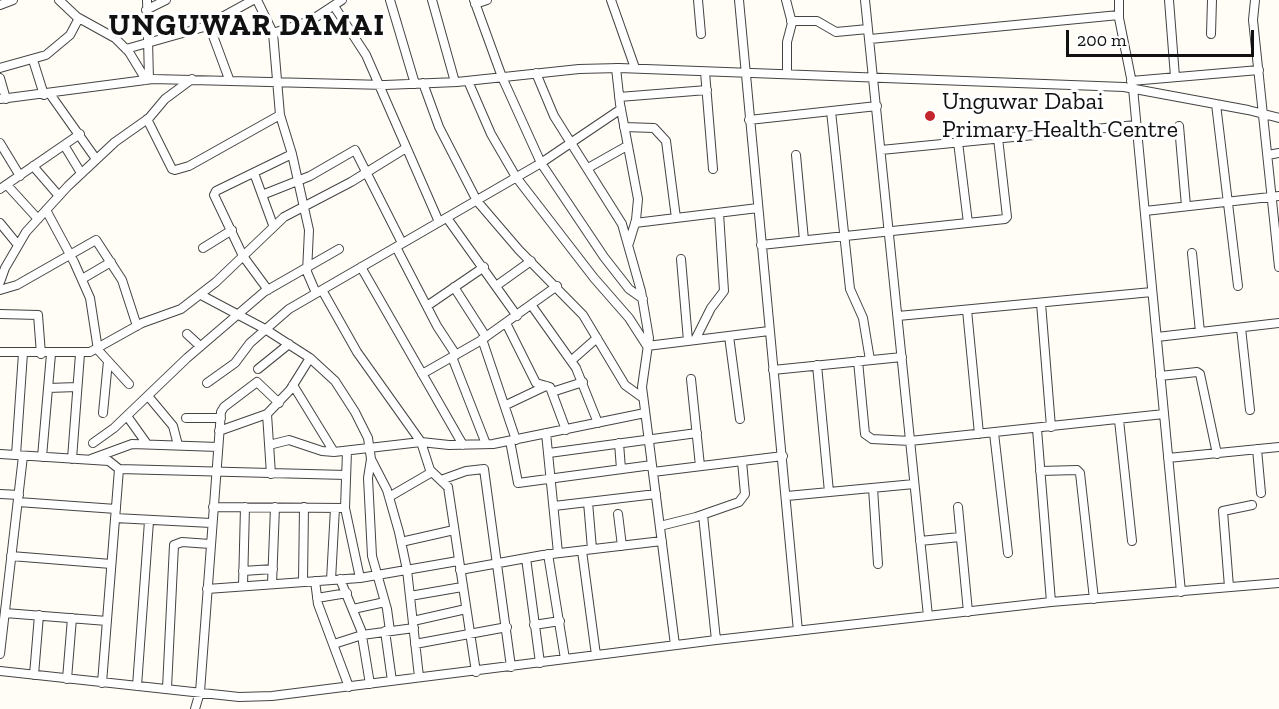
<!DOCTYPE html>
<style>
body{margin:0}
#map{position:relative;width:1279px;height:709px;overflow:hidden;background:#fffdf5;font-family:"Zilla Slab",serif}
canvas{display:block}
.scale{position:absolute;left:1066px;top:30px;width:188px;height:27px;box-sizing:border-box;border:3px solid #111;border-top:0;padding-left:8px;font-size:18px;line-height:21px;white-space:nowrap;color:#111;-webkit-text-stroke:4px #fff;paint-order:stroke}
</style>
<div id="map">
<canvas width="1279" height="709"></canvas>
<div class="scale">200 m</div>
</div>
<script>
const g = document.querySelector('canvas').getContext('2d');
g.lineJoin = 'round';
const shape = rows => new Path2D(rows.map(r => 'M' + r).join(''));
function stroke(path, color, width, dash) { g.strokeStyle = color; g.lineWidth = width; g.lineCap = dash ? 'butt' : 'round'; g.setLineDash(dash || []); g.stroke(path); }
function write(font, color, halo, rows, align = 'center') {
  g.font = font + ' "Zilla Slab",serif'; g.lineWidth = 6; g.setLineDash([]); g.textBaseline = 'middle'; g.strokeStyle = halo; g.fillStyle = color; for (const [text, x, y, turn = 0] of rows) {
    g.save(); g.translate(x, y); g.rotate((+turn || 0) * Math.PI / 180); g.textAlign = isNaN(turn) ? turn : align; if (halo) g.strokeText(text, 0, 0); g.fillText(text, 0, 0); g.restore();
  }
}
const minor = shape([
 [59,0,77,17,115,38,129,52,146,80],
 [147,0,149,79],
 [257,0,273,33,280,115,292,154,309,230,307,272,316,293],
 [390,0,415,84],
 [432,0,455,82],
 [474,0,502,77,541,163,604,257,629,289,643,299],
 [611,0,635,68],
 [698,0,701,34],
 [739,0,798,631],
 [786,0,792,23,787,42,787,74],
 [865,0,928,616],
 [1119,0,1119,18,1133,88,1181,592],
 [1169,0,1175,77],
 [1255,0,1253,20,1279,267],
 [475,4,487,0],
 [0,5,13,0],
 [334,6,366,55,439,222],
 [146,10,166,0],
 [791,21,817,21,836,32,868,29],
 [209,25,229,79],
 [273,33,310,21,342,0],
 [1211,34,1212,0],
 [870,39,1119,15],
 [126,49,204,27,253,0],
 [33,60,44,95],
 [0,68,46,55,70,35,79,18],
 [616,68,620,104,638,199,636,220,629,243],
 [705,72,713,169],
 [536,73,554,116,622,224,641,291,649,338,642,387,675,645],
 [0,78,6,99],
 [468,81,491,134,516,177,594,278,629,318,647,346,769,331],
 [1131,81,1259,70],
 [423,83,439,127,477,201,519,250,583,315,625,385,643,398],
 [50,94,96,159],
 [619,97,707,90],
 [0,99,153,79,385,85,457,82,579,69,619,68,1124,87,1248,110,1279,118],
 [1216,104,1238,286],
 [831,111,850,289,863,318,870,360],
 [147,119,172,169,175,170,189,166,280,115],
 [749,120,877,106],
 [1179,126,1186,206],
 [624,127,654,128,666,141,676,218],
 [958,142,968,223],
 [0,143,20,176],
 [64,145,81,173],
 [881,150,1136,125],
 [796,155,804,240],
 [1268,155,1279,153],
 [33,166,59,196],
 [588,168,627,146],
 [254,173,273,225],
 [7,185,38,219],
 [0,189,80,134],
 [262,195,310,176,355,150,402,243],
 [46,210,74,262,90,298,98,350,129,384],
 [1145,211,1279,196],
 [447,218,517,316],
 [0,223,18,245],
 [635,223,758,208],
 [761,245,1005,219,1007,217,998,138],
 [396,247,437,326,456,355],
 [203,248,232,230],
 [1192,253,1200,332],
 [681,259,688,341],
 [361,267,463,445],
 [82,279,111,262],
 [0,282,5,268,26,232,68,186,115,142,149,118,165,99,192,79],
 [496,286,531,261],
 [454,287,486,337],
 [0,290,17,285,96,240,122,280,137,326],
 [268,290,243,256,214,195,216,191,292,154],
 [322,290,357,352,421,442,430,470,448,487,476,672],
 [201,295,265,329,310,358,335,381,355,412,368,438,371,459,387,490,399,532,407,570,419,677],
 [1041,303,1051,427],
 [427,306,484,267],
 [532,306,576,368,598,423],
 [967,310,979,434],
 [0,314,38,315,41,354],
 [898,316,1152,292],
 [506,323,536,383,550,387,566,430],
 [1241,328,1250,410],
 [187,334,200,346],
 [729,336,740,419],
 [1157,337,1279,323],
 [482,339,516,440],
 [695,340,711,308,724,291,719,213],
 [0,352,90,352,142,323,181,309,216,282,284,217,351,182,406,148],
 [452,357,486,444],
 [572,360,597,338],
 [858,361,865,434,872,439,910,441,1164,414],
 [817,365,829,492],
 [258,369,289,344],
 [773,370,902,357],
 [422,374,480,341,557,286],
 [1160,376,1197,372,1200,374,1217,454],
 [691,379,700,466],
 [207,383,235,363,250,343,289,309,541,163,621,109],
 [293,385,334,452],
 [48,388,77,387],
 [552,392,583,382],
 [148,396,173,426,178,445],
 [506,405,546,386],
 [103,413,108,361],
 [267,414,271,474],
 [127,416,147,444],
 [186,418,221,418],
 [1119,420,1132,541],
 [1037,429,1051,602],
 [219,431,267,414,290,390,310,358],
 [546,433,558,553],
 [994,433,1008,553],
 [510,441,518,483,652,465],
 [93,443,114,428,187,358,264,292,339,249],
 [619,443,621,469],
 [269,445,289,440,322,451,334,452,421,442,449,445,493,444,645,413],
 [1257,449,1261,493],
 [347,451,345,508,360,578],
 [549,453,697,433],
 [0,454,109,461,119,469,102,683],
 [16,455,23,353],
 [42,457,51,354],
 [1168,458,1279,447],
 [72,459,80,354],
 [91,459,132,444,218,447],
 [371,459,368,478,372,556,387,609,390,631],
 [119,469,346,475],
 [1040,471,1077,470,1080,473,1094,599],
 [653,472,783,456],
 [441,480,466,471,484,469,511,667],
 [873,488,878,564],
 [0,494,19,495],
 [787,496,914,484],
 [389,497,432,472],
 [18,502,116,509],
 [588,502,592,549],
 [554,506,656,494],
 [213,507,345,508],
 [958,507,968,612],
 [618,514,622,546],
 [703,515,716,640],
 [115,518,211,523],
 [660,526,696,517,739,502,745,494,742,461],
 [920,541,960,537],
 [401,542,454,530],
 [582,551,596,655],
 [548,554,565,659],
 [11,556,111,564],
 [526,558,540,663],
 [460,570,543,555,662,541],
 [243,571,273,569],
 [340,579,361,630,370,684],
 [331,580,335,508],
 [303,581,304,507],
 [315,581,318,604,349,687],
 [272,584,275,507],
 [243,586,245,507],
 [1229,587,1223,511,1252,505],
 [207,589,360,578,458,561],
 [410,596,462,587],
 [317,598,347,593],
 [353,609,385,602],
 [5,613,107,621],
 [413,621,466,609],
 [534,625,560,621],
 [385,631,392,681],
 [334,644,362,635,414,628],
 [415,644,507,627],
 [0,654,23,456],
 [0,671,239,697,272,696,716,640,1051,602,1279,583],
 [34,675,39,615],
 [67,679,72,618],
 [137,686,149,521],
 [167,688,174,545,182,542,210,544],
 [195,709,200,692,221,412,224,407,257,382,279,403]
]);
const markers = [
 [930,116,6,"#c4262e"]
];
const poiNames = [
 ["Unguwar Dabai",942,102],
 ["Primary Health Centre",942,130]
];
const districtNames = [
 ["UNGUWAR DAMAI",247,26]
];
stroke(minor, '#444', 10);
stroke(minor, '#fff', 8);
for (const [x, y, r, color] of markers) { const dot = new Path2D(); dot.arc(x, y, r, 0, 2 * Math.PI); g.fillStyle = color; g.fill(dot); stroke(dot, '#fff', 2); }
write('24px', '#111', '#fff', poiNames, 'left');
g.letterSpacing = '1.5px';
write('bold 30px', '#111', '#fff', districtNames);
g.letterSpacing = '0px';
</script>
